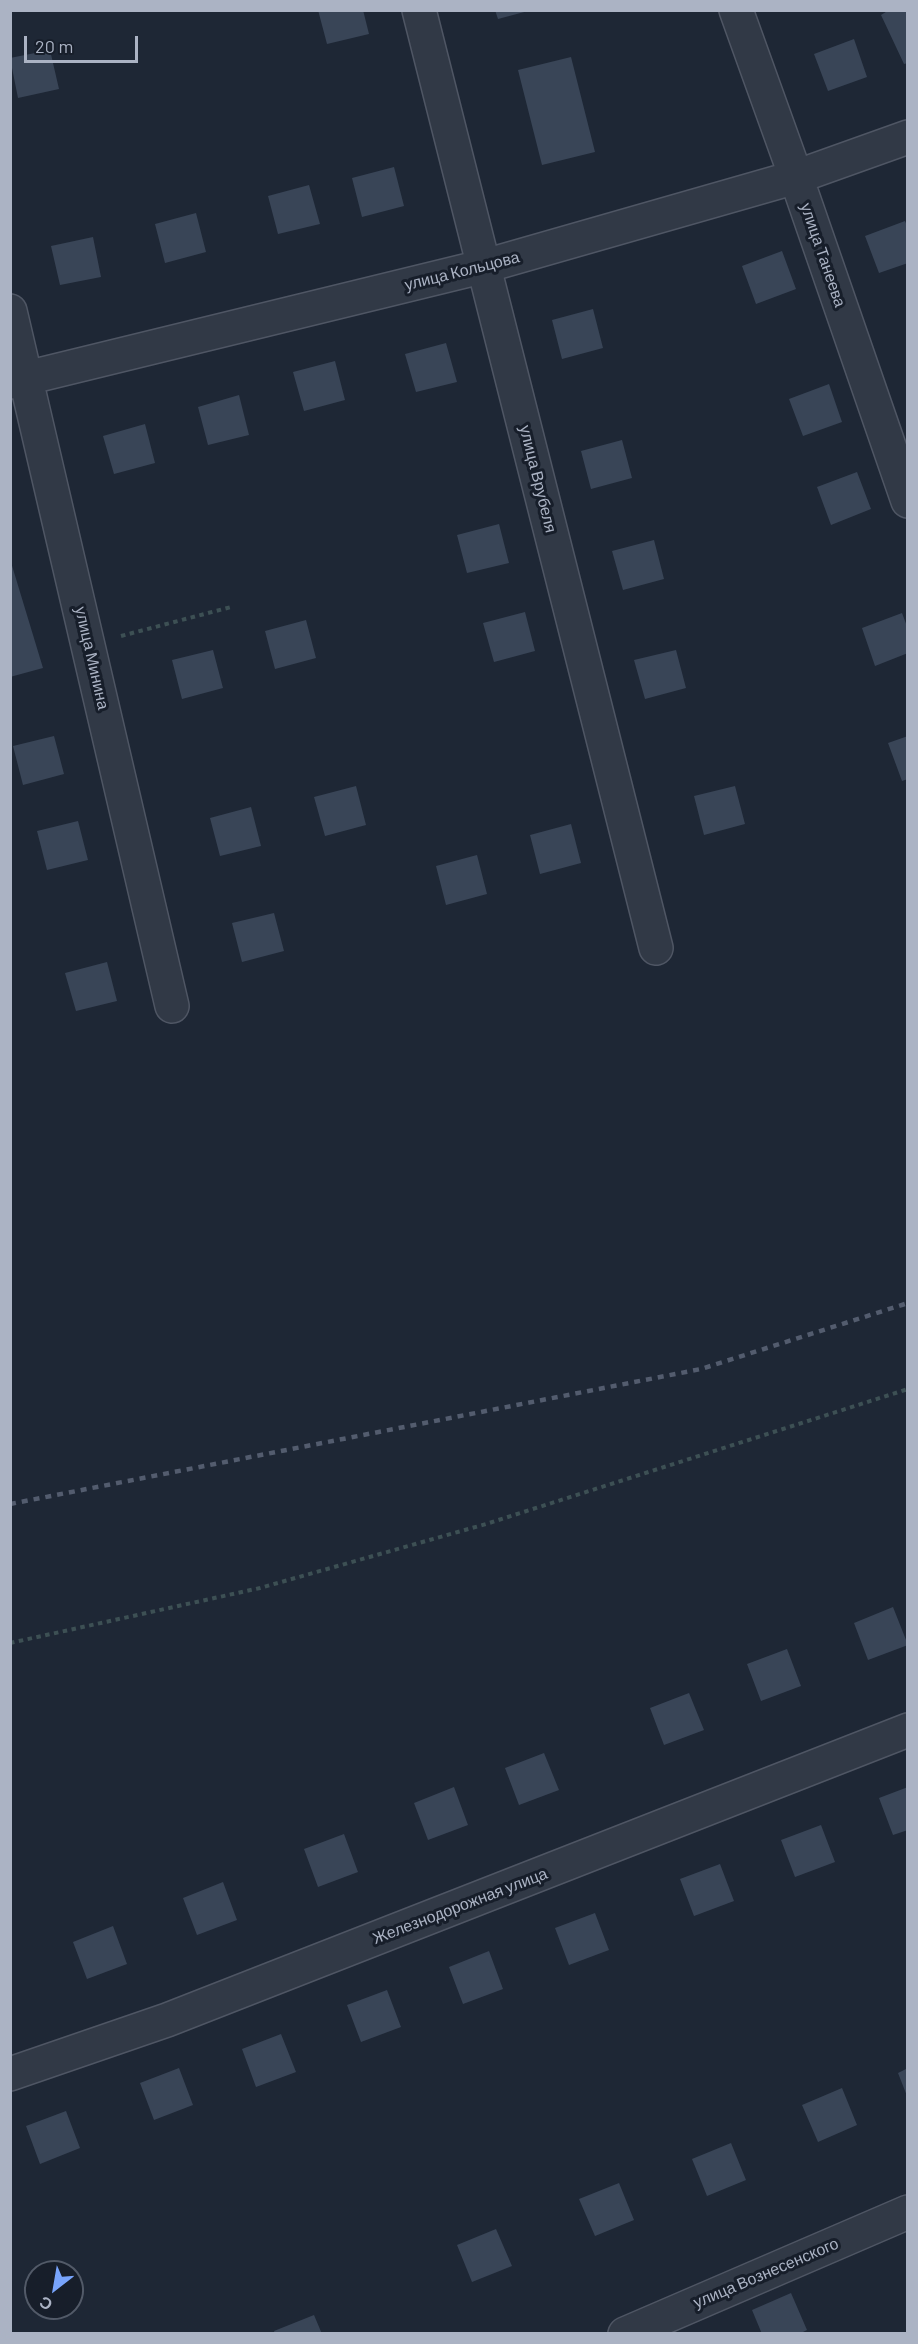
<!DOCTYPE html>
<meta charset="utf-8">
<style>
body{margin:0}
#map{position:relative;width:918px;height:2344px;overflow:hidden;background:#1e2735;font-family:Barlow,sans-serif}
canvas{display:block}
.frame{position:absolute;inset:0;border:12px solid #abb3c4;pointer-events:none}
.north{position:absolute;left:24px;top:2260px;width:60px;height:60px;box-sizing:border-box;background:#171e2a;border:2px solid #525a68;border-radius:50%;rotate:211deg;font-size:16px;font-weight:700;line-height:24px;text-align:center;color:#abb3c4}
.north::after{content:'';display:block;margin:auto;width:21px;height:27px;background:#78a4fc;clip-path:polygon(50% 0,100% 100%,50% 72%,0 100%)}
.scale{position:absolute;left:24px;top:36px;width:114px;height:27px;box-sizing:border-box;border:3px solid #abb3c4;border-top:0;padding-left:8px;font-size:18px;line-height:21px;white-space:nowrap;color:#abb3c4;-webkit-text-stroke:4px #171e2a;paint-order:stroke}
</style>
<div id="map">
<canvas width="918" height="2344"></canvas>
<div class="frame"></div>
<div class="north">С</div>
<div class="scale">20 m</div>
</div>
<script>
const g = document.querySelector('canvas').getContext('2d');
g.lineJoin = 'round';
function fill(path, color) { g.fillStyle = color; g.fill(path, 'evenodd'); }
const shape = rows => new Path2D(rows.map(r => 'M' + r).join(''));
function stroke(path, color, width, dash) { g.strokeStyle = color; g.lineWidth = width; g.lineCap = dash ? 'butt' : 'round'; g.setLineDash(dash || []); g.stroke(path); }
function write(font, color, halo, rows, align = 'center') {
  g.font = font + ' Barlow,sans-serif'; g.lineWidth = 6; g.setLineDash([]); g.textBaseline = 'middle'; g.strokeStyle = halo; g.fillStyle = color; for (const [text, x, y, turn = 0] of rows) {
    g.save(); g.translate(x, y); g.rotate((+turn || 0) * Math.PI / 180); g.textAlign = isNaN(turn) ? turn : align; if (halo) g.strokeText(text, 0, 0); g.fillText(text, 0, 0); g.restore();
  }
}
const building = shape([
 [318,10,363,10,369,34,327,44],
 [495,10,528,10,528,11,498,19],
 [889,10,908,10,908,63,904,64,881,15],
 [854,39,867,77,828,91,814,54],
 [50,50,59,89,18,98,10,58],
 [571,57,595,152,542,165,518,70],
 [394,167,404,206,362,217,352,178],
 [309,185,320,224,278,234,268,196],
 [196,213,206,252,165,263,155,224],
 [905,221,908,228,908,263,879,273,865,236],
 [93,237,101,277,60,285,51,246],
 [782,251,796,289,756,304,742,266],
 [593,309,603,348,562,359,552,320],
 [446,343,457,382,416,392,405,354],
 [335,361,345,400,304,411,293,372],
 [829,384,842,422,803,436,789,399],
 [239,395,249,435,208,445,198,407],
 [145,424,155,463,114,474,103,436],
 [622,440,632,478,591,489,581,451],
 [857,472,871,509,831,525,817,487],
 [499,524,509,563,467,573,457,535],
 [654,540,664,579,623,590,612,551],
 [10,559,43,668,10,677],
 [525,612,535,651,494,662,483,623],
 [902,613,908,629,908,653,875,666,862,628],
 [306,620,316,658,275,669,265,631],
 [213,650,223,688,182,699,172,660],
 [676,650,686,688,645,699,634,660],
 [54,736,64,774,23,785,13,746],
 [908,736,908,779,902,781,888,743],
 [356,786,366,825,325,836,314,797],
 [735,786,745,824,704,835,694,796],
 [251,807,261,846,220,856,210,818],
 [78,821,88,860,47,870,37,831],
 [571,824,581,863,540,874,530,835],
 [477,855,487,894,446,905,436,866],
 [274,913,284,951,242,962,232,923],
 [107,962,117,1001,76,1011,65,973],
 [893,1607,908,1645,868,1660,854,1623],
 [787,1649,801,1686,761,1701,747,1664],
 [689,1693,704,1730,664,1745,650,1708],
 [544,1753,559,1790,519,1805,505,1768],
 [454,1787,468,1825,428,1840,414,1803],
 [908,1787,908,1830,893,1835,879,1798],
 [821,1825,835,1862,795,1877,781,1840],
 [344,1834,358,1872,318,1887,304,1849],
 [720,1864,734,1901,694,1916,680,1879],
 [223,1882,237,1920,197,1935,183,1898],
 [595,1913,609,1950,569,1965,555,1928],
 [113,1926,127,1964,87,1979,73,1942],
 [489,1951,503,1989,463,2004,449,1967],
 [387,1990,401,2027,361,2042,347,2005],
 [281,2034,296,2072,256,2087,242,2049],
 [179,2068,193,2105,154,2120,140,2083],
 [908,2068,908,2096,907,2096,898,2073],
 [842,2088,857,2125,818,2142,802,2105],
 [66,2111,80,2148,40,2164,26,2126],
 [731,2143,746,2180,707,2196,692,2159],
 [619,2183,634,2220,595,2236,579,2199],
 [496,2229,512,2266,472,2282,457,2245],
 [791,2293,807,2330,799,2334,762,2334,752,2310],
 [314,2315,322,2334,275,2334,274,2331]
]);
const path = shape([
 [121,636,231,607],
 [10,1643,260,1588,486,1524,908,1389]
]);
const minor = shape([
 [419,10,656,948],
 [736,10,796,177,908,501],
 [10,311,172,1006],
 [10,382,485,266,796,177,908,137],
 [10,2074,167,2020,908,1730],
 [625,2334,908,2212]
]);
const rail = shape([
 [10,1504,701,1369,908,1303]
]);
const streetNames = [
 ["улица Танеева",823,255,71],
 ["улица Кольцова",462,271,-14],
 ["улица Врубеля",538,479,76],
 ["улица Минина",92,658,77],
 ["Железнодорожная улица",460,1906,-21],
 ["улица Вознесенского",766,2273,-23]
];
fill(building, '#394557');
stroke(minor, '#4f5664', 36);
stroke(path, '#3d5054', 4, [4.5, 4.5]);
stroke(minor, '#313946', 33);
stroke(rail, '#535c6e', 4.5, [6, 6]);
write('16px', '#abb3c4', '#171e2a', streetNames);
</script>
